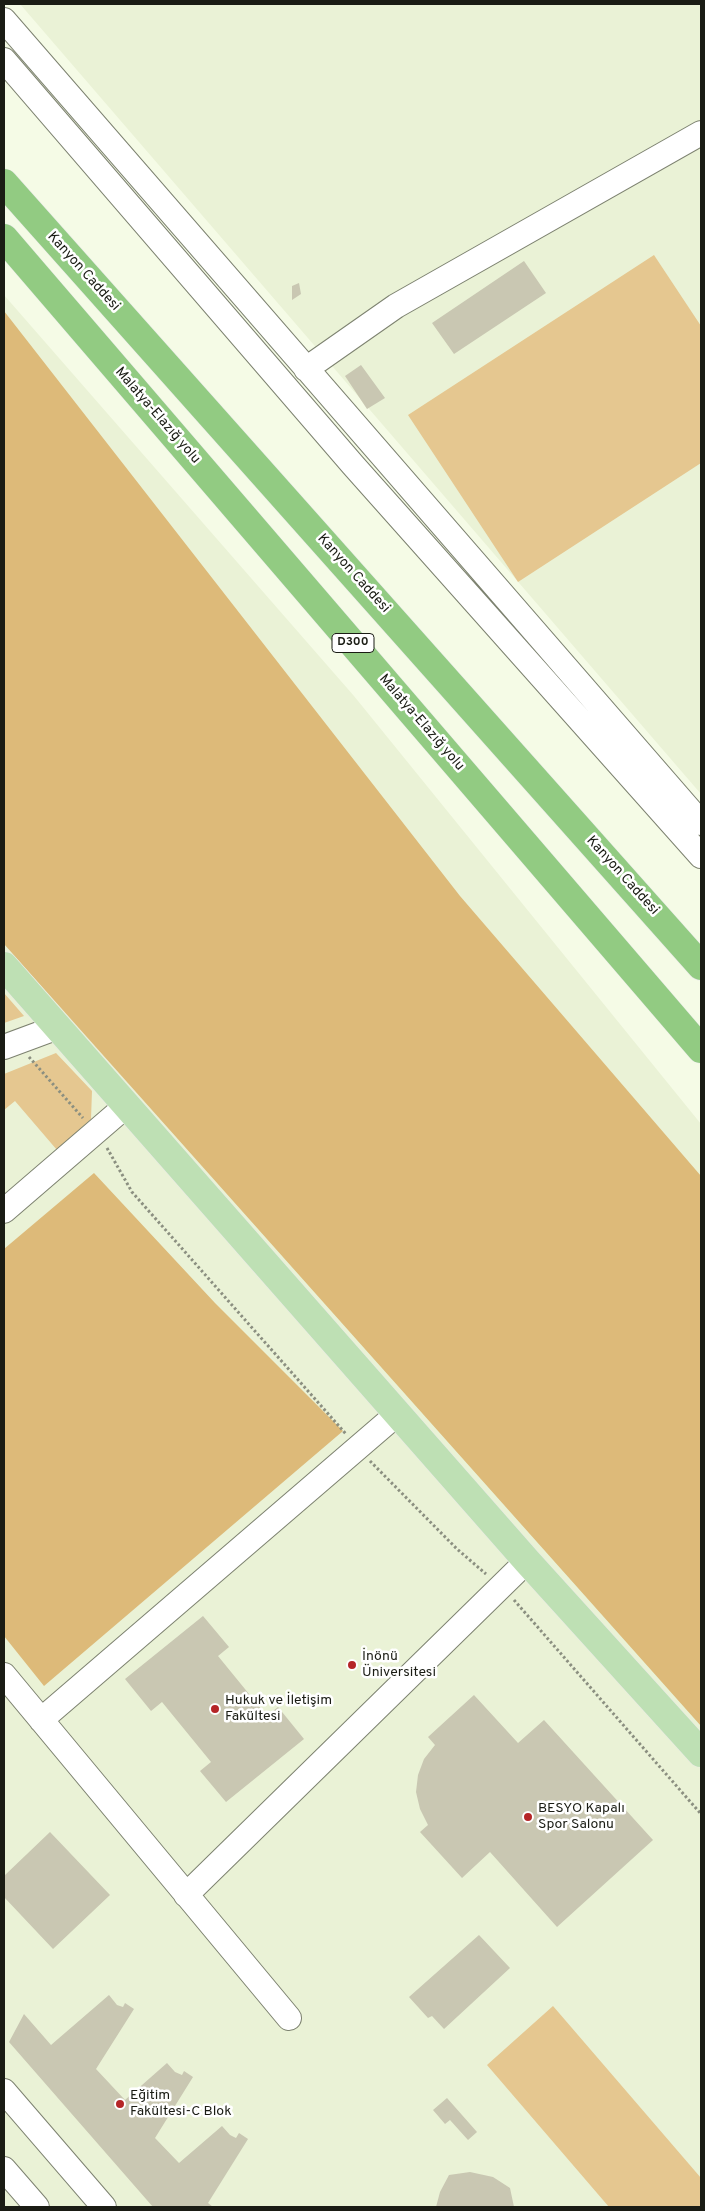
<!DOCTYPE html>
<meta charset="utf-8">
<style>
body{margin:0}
#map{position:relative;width:705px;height:2211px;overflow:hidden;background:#f5fbe6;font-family:Overpass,sans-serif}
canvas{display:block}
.frame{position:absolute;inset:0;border:5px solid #1a1c14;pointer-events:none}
</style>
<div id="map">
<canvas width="705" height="2211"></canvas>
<div class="frame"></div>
</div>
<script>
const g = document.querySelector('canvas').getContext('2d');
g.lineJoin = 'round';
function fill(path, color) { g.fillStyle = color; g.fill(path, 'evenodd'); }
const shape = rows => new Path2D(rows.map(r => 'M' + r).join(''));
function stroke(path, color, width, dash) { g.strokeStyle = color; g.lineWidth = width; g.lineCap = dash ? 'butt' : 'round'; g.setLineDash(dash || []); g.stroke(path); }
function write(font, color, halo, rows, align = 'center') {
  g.font = font + ' Overpass,sans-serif'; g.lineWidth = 5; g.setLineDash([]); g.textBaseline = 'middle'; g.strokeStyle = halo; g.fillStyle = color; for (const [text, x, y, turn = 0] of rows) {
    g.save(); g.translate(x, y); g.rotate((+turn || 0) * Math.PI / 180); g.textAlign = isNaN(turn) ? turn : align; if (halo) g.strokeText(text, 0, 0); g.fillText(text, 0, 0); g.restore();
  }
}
const built = shape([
 [20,4,701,4,701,794],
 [4,295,354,696,701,1124,701,2207,4,2207]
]);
const green = shape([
 [654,255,701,326,701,463,518,582,408,415],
 [4,993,24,1016,4,1023],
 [56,1053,92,1091,91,1119,57,1150,15,1101,4,1110,4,1074],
 [553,2006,701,2178,701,2207,609,2207,487,2065]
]);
const forest = shape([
 [4,311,460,896,701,1176,701,1726,4,944],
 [94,1173,215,1303,343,1431,44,1686,4,1636,4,1249]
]);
const building = shape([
 [524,261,546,293,454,354,432,323],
 [299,283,301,294,292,300,292,286],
 [361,365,385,398,367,409,345,376],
 [203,1616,229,1647,218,1656,267,1716,278,1707,304,1739,226,1802,200,1771,211,1762,162,1702,151,1711,125,1679],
 [474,1695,518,1743,544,1720,653,1840,557,1927,490,1852,462,1878,420,1832,428,1825,420,1809,416,1792,418,1775,424,1759,435,1745,428,1737],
 [50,1832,110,1895,53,1949,4,1897,4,1876],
 [479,1935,510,1968,444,2029,432,2016,428,2018,409,1997],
 [109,1995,117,2005,123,2007,125,2003,134,2009,96,2069,125,2100,167,2063,175,2072,182,2075,184,2071,193,2077,155,2138,179,2163,222,2126,230,2135,236,2138,239,2133,248,2139,208,2203,213,2207,153,2207,9,2042,24,2014,51,2045],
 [447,2098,477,2132,468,2140,450,2120,445,2124,433,2110],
 [470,2172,493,2177,510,2188,514,2207,436,2207,440,2192,449,2175]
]);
const path = shape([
 [29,1057,83,1118],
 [107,1148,132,1192,346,1434],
 [370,1461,457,1549,486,1574],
 [514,1600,701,1814]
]);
const minor = shape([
 [4,20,701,823],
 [4,60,353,465,701,856],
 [306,369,396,306,701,133],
 [4,1047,58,1027],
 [4,1211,127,1105],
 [4,1675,289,2018],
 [41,1720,397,1414],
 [186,1895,527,1561],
 [4,2091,104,2207],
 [4,2169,37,2207]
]);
const major = shape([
 [4,966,527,1561,701,1753]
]);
const highway = shape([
 [4,183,701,966],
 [4,238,701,1049]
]);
const markers = [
 [352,1665,5,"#b52527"],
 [215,1709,5,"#b52527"],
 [528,1817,5,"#b52527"],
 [120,2104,5,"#b52527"]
];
const shields = [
 [353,643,42]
];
const shieldNames = [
 ["D300",353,643]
];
const streetNames = [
 ["Kanyon Caddesi",83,272,48],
 ["Malatya-Elazığ yolu",157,416,49],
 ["Kanyon Caddesi",353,574,48],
 ["Malatya-Elazığ yolu",421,723,49],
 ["Kanyon Caddesi",622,876,48]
];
const poiNames = [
 ["İnönü",362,1657],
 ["Üniversitesi",362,1673],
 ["Hukuk ve İletişim",225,1701],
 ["Fakültesi",225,1717],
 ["BESYO Kapalı",538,1809],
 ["Spor Salonu",538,1825],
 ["Eğitim",130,2096],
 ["Fakültesi-C Blok",130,2112]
];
fill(built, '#eaf2d6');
fill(green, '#e5c790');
fill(forest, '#ddba79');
fill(building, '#c9c7b2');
stroke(minor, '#7d8270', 26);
stroke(major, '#e8e8e8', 29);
stroke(highway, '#e8e8e8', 29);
stroke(path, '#8b8f80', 3, [2.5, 2.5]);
stroke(minor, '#fff', 24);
stroke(major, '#bee0b4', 28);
stroke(highway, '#92cb82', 28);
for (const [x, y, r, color] of markers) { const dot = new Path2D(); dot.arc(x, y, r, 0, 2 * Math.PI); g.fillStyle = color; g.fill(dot); stroke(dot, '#fff', 2); }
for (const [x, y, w] of shields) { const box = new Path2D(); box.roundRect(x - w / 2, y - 9.5, w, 19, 4); g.fillStyle = '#fff'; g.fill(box); stroke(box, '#1a1c14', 1); }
write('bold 12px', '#1a1c14', null, shieldNames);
write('14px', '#1a1c14', '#fff', streetNames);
write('14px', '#1a1c14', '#fff', poiNames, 'left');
</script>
